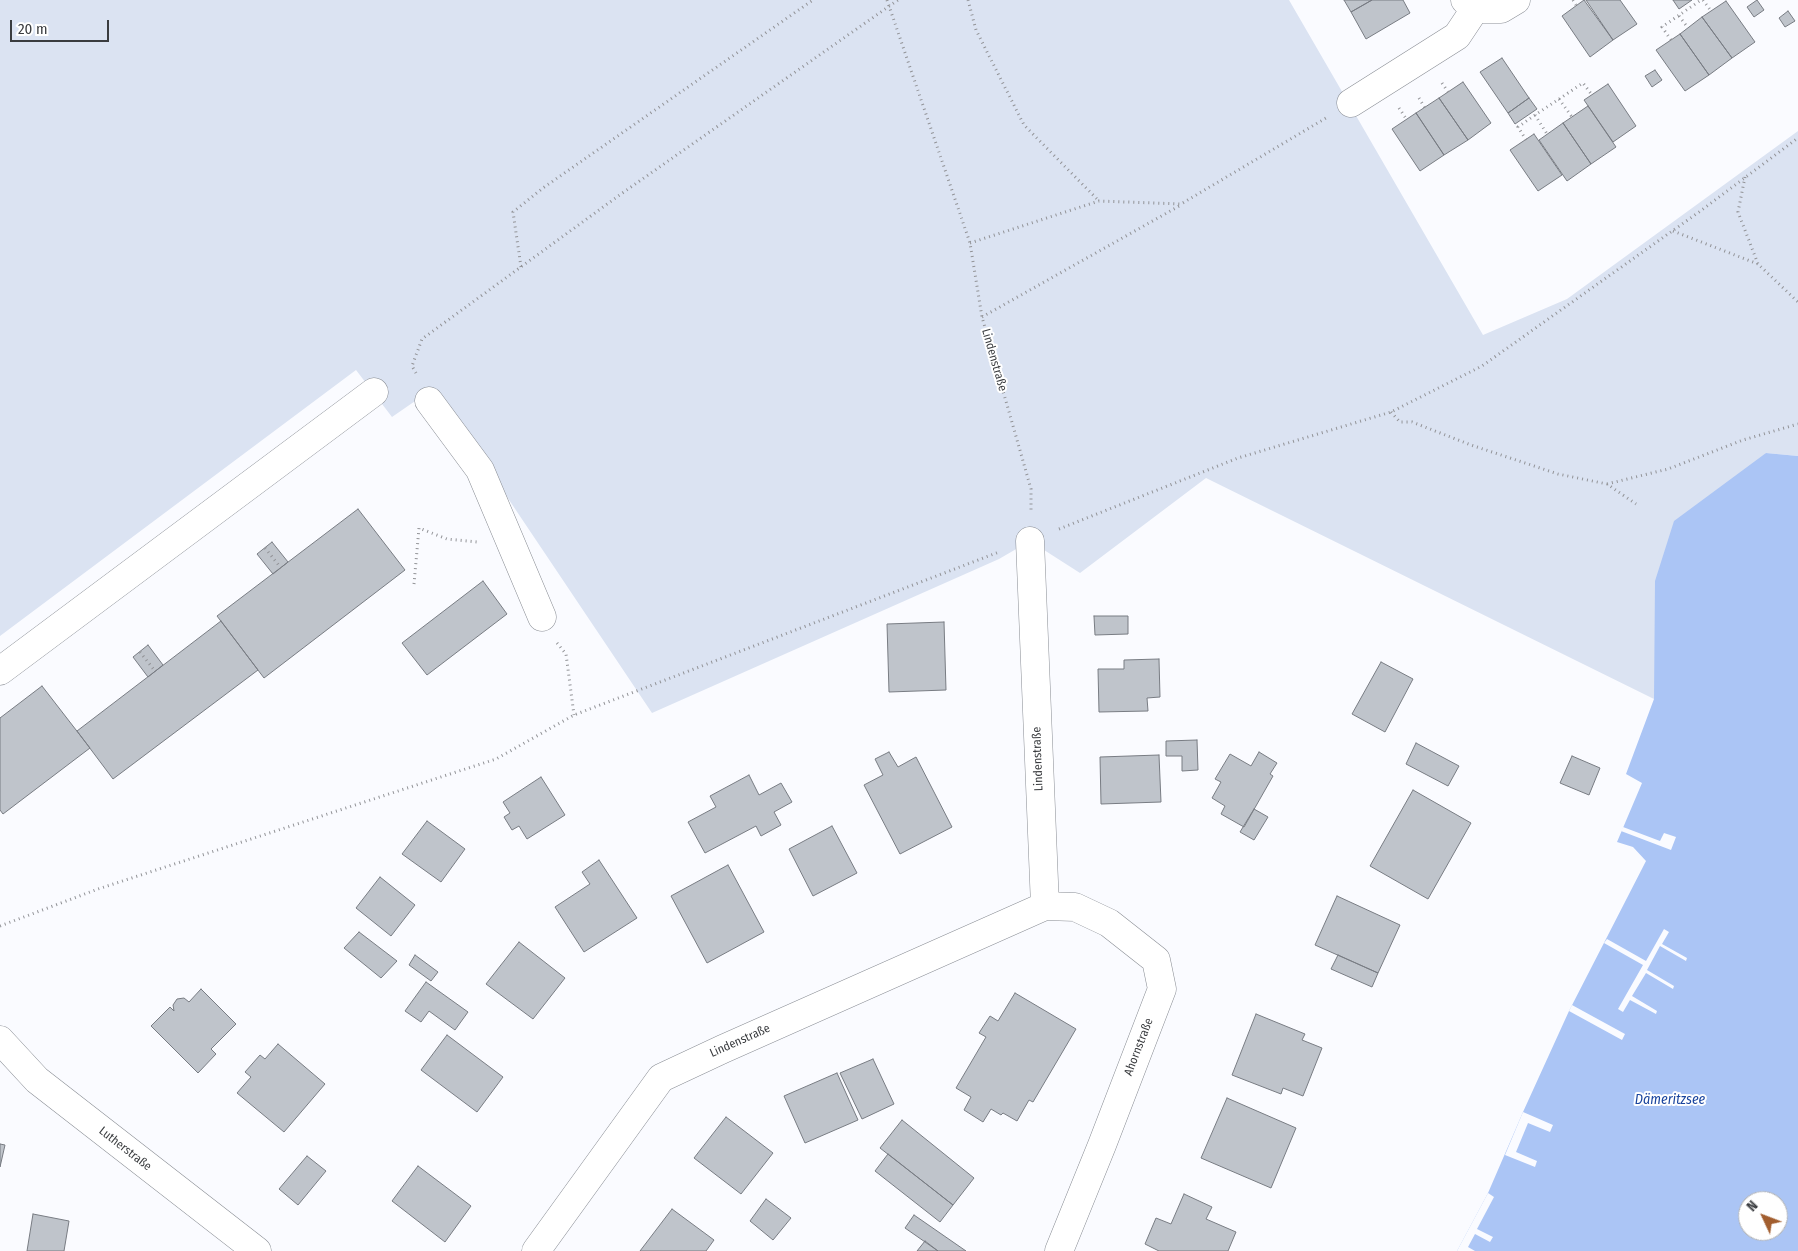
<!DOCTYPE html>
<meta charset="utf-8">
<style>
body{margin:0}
#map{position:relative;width:1798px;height:1251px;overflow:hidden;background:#fafbff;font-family:"Fira Sans Condensed",sans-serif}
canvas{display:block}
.north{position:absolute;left:1738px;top:1191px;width:50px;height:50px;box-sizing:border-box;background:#fff;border:1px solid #b0b1b2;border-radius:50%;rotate:313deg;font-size:14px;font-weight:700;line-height:20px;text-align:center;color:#3a3c3f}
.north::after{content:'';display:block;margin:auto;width:18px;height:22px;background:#a25e2f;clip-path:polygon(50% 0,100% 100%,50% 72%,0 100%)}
.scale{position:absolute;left:10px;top:20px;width:99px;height:22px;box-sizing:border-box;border:2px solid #3a3c3f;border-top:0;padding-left:6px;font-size:15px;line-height:18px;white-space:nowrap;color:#3a3c3f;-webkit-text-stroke:4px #fff;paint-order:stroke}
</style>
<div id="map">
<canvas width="1798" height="1251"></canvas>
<div class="north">N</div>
<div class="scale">20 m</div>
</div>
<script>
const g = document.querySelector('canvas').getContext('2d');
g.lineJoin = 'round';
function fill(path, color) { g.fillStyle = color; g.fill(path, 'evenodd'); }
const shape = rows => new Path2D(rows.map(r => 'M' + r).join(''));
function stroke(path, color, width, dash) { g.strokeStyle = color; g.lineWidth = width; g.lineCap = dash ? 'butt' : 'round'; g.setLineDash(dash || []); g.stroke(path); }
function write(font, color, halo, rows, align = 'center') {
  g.font = font + ' "Fira Sans Condensed",sans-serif'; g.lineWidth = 4; g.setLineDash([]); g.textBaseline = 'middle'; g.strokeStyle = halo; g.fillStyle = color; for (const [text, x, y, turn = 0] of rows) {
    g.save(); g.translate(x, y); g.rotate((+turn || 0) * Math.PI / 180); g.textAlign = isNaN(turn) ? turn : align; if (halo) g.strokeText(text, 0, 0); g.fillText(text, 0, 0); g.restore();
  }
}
const green = shape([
 [0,0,1289,0,1483,335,1567,299,1798,131,1798,456,1766,453,1655,690,1654,699,1206,478,1080,573,1030,541,999,559,652,713,434,388,392,417,356,370,0,636]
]);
const water = shape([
 [1766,453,1798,456,1798,1251,1457,1251,1488,1193,1523,1112,1569,1011,1646,861,1633,847,1617,842,1642,783,1626,774,1654,699,1655,581,1674,521],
 [1748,1201,1778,1201,1778,1231,1748,1231]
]);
const pier = shape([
 [1623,827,1660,841,1664,833,1676,837,1671,850,1621,831],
 [1664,929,1669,932,1662,944,1687,958,1686,961,1660,946,1647,970,1674,986,1673,989,1646,973,1632,996,1657,1011,1656,1014,1630,1000,1623,1012,1618,1009,1643,965,1604,943,1607,939,1646,961],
 [1572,1005,1625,1034,1622,1040,1569,1011],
 [1523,1112,1553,1125,1550,1132,1528,1123,1516,1152,1537,1161,1535,1167,1505,1155],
 [1488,1193,1494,1197,1477,1229,1493,1237,1490,1242,1475,1234,1468,1247,1475,1251,1457,1251]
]);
const building = shape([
 [1344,0,1372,0,1351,12,1344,0],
 [1372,0,1403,0,1410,13,1366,39,1351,12,1372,0],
 [1584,0,1613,40,1590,57,1562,16,1584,0],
 [1586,0,1620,0,1637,24,1613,40,1586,0],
 [1673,0,1692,0,1679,9,1673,0],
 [1757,0,1764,10,1754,17,1747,7,1757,0],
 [1726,1,1755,42,1732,58,1702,17,1726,1],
 [1788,11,1795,21,1785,27,1779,18,1788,11],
 [1702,17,1732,58,1709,75,1680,34,1702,17],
 [1680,34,1709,75,1685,91,1656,50,1680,34],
 [1502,58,1529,98,1508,113,1480,72,1502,58],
 [1655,70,1662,80,1652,87,1645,76,1655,70],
 [1463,82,1491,123,1468,140,1439,98,1463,82],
 [1608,84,1636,126,1613,142,1584,100,1608,84],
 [1439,98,1468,140,1444,155,1416,113,1439,98],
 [1529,98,1537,109,1515,124,1508,113,1529,98],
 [1588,106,1616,147,1591,164,1563,123,1588,106],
 [1416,113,1444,155,1420,171,1392,129,1416,113],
 [1563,123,1591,164,1567,181,1539,140,1563,123],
 [1534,134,1562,175,1538,191,1510,150,1534,134],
 [358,509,405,570,264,678,217,616,358,509],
 [272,542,288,562,273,574,257,554,272,542],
 [483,581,507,614,427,675,402,643,483,581],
 [1094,616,1128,616,1128,634,1095,635,1094,616],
 [221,621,258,670,113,779,77,731,221,621],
 [944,622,946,690,889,692,887,624,944,622],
 [148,645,163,665,148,677,133,657,148,645],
 [1159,659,1160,697,1147,698,1148,711,1099,712,1098,669,1124,669,1124,660,1159,659],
 [1381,662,1413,679,1385,732,1352,714,1381,662],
 [42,686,90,748,3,814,0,810,0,718,42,686],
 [1197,740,1198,770,1182,771,1182,756,1166,756,1166,741,1197,740],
 [1416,743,1459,766,1448,786,1406,764,1416,743],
 [889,752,898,767,916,757,952,827,900,854,864,785,883,775,875,759,889,752],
 [1259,752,1277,763,1270,774,1273,776,1244,827,1221,814,1225,806,1212,798,1221,782,1215,779,1230,754,1251,766,1259,752],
 [1159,755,1161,802,1101,804,1100,757,1159,755],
 [1572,756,1600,768,1589,795,1560,783,1572,756],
 [749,775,759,795,781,783,792,802,774,812,781,825,761,836,756,826,705,853,688,822,716,807,710,796,749,775],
 [541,777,565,815,527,839,519,826,512,830,504,817,510,813,503,802,541,777],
 [1413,790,1471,823,1428,899,1370,866,1413,790],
 [1254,809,1268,817,1254,840,1240,832,1254,809],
 [427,821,465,849,441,882,402,854,427,821],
 [832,826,857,873,813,896,789,849,832,826],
 [599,860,637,918,584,952,555,907,590,884,582,872,599,860],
 [728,865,764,932,707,963,671,896,728,865],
 [380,877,415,905,391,936,356,908,380,877],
 [1337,896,1400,925,1378,973,1315,945,1337,896],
 [359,932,397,961,381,978,344,948,359,932],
 [519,942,565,978,533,1019,486,984,519,942],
 [415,955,438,972,431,981,409,965,415,955],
 [1338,955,1378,973,1372,987,1331,969,1338,955],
 [426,982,468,1012,455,1030,429,1011,421,1022,405,1011,426,982],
 [201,989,236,1024,211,1049,216,1054,198,1073,151,1026,170,1007,174,1011,173,1005,177,999,184,998,189,1002,201,989],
 [1015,993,1076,1029,1033,1102,1029,1100,1017,1121,1003,1113,1001,1115,991,1109,983,1122,964,1110,971,1097,956,1088,986,1037,979,1033,990,1016,998,1021,1015,993],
 [1256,1014,1305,1034,1302,1040,1322,1048,1303,1096,1283,1088,1281,1094,1232,1075,1256,1014],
 [447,1035,503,1077,477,1112,421,1070,447,1035],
 [278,1044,325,1084,284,1132,237,1093,251,1077,245,1072,260,1055,265,1059,278,1044],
 [873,1059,894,1104,862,1119,840,1073,873,1059],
 [837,1073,858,1120,805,1143,784,1096,837,1073],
 [1227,1098,1296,1128,1271,1188,1201,1158,1227,1098],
 [726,1117,773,1153,741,1194,694,1158,726,1117],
 [902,1120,974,1178,953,1205,880,1148,902,1120],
 [0,1144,5,1145,0,1167,0,1144],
 [888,1154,953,1205,940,1222,875,1171,888,1154],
 [307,1156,326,1171,298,1205,279,1189,307,1156],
 [418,1166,471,1206,445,1242,392,1201,418,1166],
 [1184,1194,1212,1207,1206,1219,1236,1232,1228,1251,1159,1251,1145,1244,1156,1218,1171,1224,1184,1194],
 [766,1199,791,1218,773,1240,750,1221,766,1199],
 [672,1209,714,1240,706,1251,640,1251,672,1209],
 [33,1214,69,1221,64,1251,27,1251,33,1214],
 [914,1215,966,1251,938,1251,905,1228,914,1215],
 [925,1241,938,1251,917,1251,925,1241]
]);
const path = shape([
 [887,0,970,243,982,317,1031,489,1031,511],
 [968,0,976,30,1024,125,1099,201],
 [1573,0,1576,5],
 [1703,0,1711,11],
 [1679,16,1688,28],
 [1671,40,1662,27,1701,0],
 [1442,83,1448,92],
 [1419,98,1425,108],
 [1559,99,1572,117],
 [1399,108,1407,120],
 [1535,115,1547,134],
 [1526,140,1518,127,1535,115,1583,83,1592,95],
 [1745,177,1738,212,1758,264,1798,302],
 [1673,231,1758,264],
 [970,243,1099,201,1181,204,1326,118],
 [521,267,513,212,543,188,813,0],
 [982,317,1181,205],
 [416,373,412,366,422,339,621,194,898,0],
 [1391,412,1400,422,1412,422,1471,445,1558,474,1607,484,1636,504],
 [1607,484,1668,469,1743,440,1798,424],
 [1059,529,1238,458,1391,412,1482,366,1699,212,1798,138],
 [265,548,281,568],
 [414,584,419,528,447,539,477,542],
 [557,643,566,654,574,715],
 [140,652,155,671],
 [0,926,98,889,496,759,574,715,999,552]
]);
const minor = shape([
 [1465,0,1475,9,1501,9,1516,0],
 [1351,103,1457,36,1475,9],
 [429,401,480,470,542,617],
 [1030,541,1045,906],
 [0,671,374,392],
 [0,1040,37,1080,257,1251],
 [536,1251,661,1078,723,1049,1045,906,1075,907,1109,923,1156,960,1162,989,1102,1145,1059,1251]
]);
const streetNames = [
 ["Lindenstraße",994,360,74],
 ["Lindenstraße",1038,759,-92],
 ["Lindenstraße",740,1041,-24],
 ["Ahornstraße",1139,1047,-69],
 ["Lutherstraße",125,1149,38]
];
const waterNames = [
 ["Dämeritzsee",1670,1100]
];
fill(green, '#dbe3f2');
fill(water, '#abc5f5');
fill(pier, '#fafbff');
fill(building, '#bfc4cb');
stroke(building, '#787c83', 1);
stroke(minor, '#898d94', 29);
stroke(path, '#929397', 3, [1, 4]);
stroke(minor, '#fff', 28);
write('12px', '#3a3c3f', '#fff', streetNames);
write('italic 14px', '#19449d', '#fff', waterNames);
</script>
